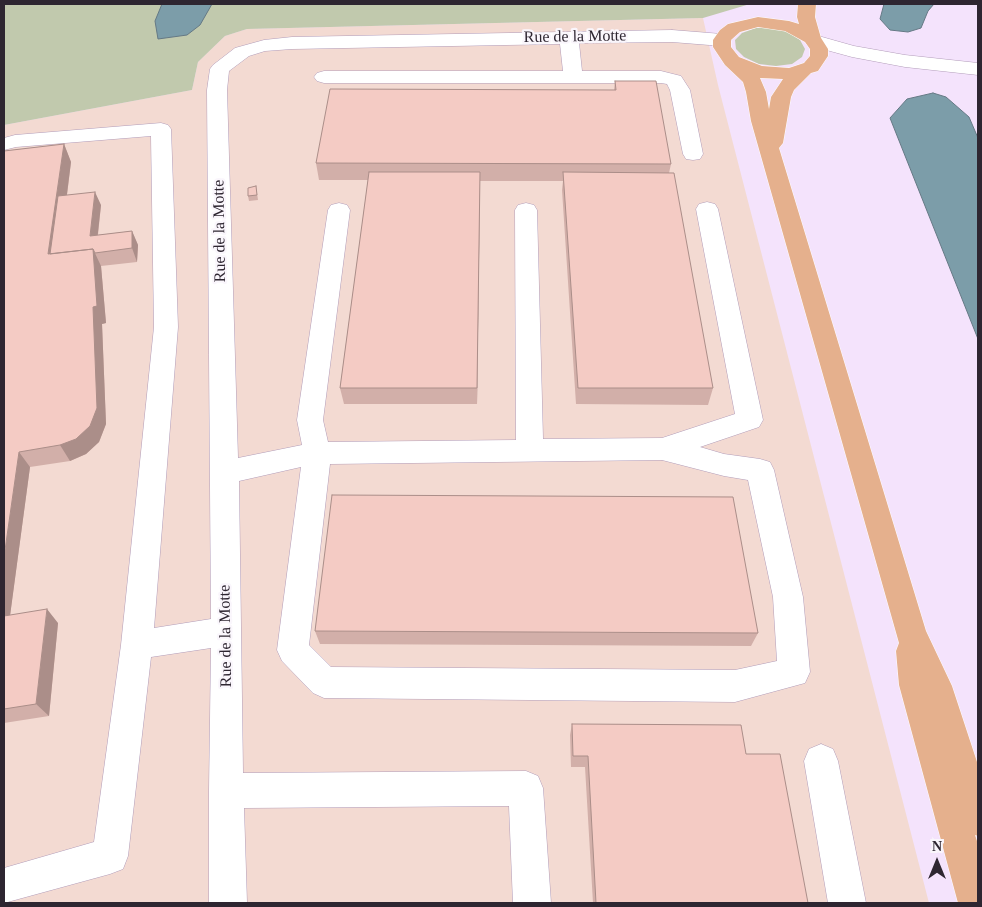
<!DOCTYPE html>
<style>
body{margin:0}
#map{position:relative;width:982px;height:907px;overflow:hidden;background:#f4e3fc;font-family:"Times New Roman",serif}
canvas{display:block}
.frame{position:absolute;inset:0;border:5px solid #2e2631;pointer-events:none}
.north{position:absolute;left:912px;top:837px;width:50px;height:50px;-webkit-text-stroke:4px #faf6fc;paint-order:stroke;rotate:0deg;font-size:14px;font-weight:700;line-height:20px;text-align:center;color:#2e2631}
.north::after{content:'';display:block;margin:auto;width:18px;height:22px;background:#2e2631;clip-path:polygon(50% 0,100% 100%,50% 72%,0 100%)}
</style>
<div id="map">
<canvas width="982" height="907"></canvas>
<div class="frame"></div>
<div class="north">N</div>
</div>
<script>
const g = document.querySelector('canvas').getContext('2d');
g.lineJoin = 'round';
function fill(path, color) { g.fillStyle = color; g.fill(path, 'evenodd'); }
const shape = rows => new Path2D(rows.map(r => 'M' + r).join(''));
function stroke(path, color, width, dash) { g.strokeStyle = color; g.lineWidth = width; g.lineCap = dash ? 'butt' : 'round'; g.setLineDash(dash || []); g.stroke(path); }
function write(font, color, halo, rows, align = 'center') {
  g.font = font + ' "Times New Roman",serif'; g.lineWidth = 4.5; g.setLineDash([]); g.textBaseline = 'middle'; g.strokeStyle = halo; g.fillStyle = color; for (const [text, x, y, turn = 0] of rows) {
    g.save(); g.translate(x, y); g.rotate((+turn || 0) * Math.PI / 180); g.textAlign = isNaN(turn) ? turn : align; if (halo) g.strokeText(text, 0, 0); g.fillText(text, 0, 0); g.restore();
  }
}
const industrial = shape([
 [703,18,718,85,929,903,4,903,4,125,192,90,198,62,225,36,247,29]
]);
const green = shape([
 [4,4,750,4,703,18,247,29,225,36,198,62,192,90,4,125],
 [756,28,772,28,788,32,800,40,805,49,802,57,792,64,776,66,759,64,744,57,736,49,735,40,742,33]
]);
const water = shape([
 [162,4,212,4,200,25,187,35,158,39,155,21,162,4],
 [884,4,934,4,928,11,921,28,908,32,890,30,880,19,884,4],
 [933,93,946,97,969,117,978,138,978,339,890,118,907,99,933,93]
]);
const minor = shape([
 [672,30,722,34,729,36,731,40,729,44,722,46,672,42,579,43,582,71,661,71,681,76,690,90,703,154,700,159,693,160,686,159,683,154,670,90,667,84,661,83,324,83,317,81,314,77,317,73,324,71,563,71,560,44,292,49,265,51,249,56,229,71,227,90,238,458,302,445,297,420,328,210,331,205,339,203,347,205,350,210,323,420,328,442,516,440,515,210,518,205,526,203,534,205,537,210,543,439,662,438,735,414,696,209,699,204,707,202,715,204,718,209,763,420,759,427,700,447,724,454,760,459,770,462,774,470,803,597,810,672,805,683,735,702,324,698,313,693,282,661,277,650,301,467,239,481,243,773,526,771,538,776,543,788,551,903,513,903,509,806,244,808,247,903,209,903,209,791,211,648,151,657,128,856,123,869,110,874,4,903,4,868,94,842,121,645,154,327,151,136,16,147,4,150,4,138,15,135,161,123,168,125,171,129,178,327,154,628,211,619,207,90,210,69,213,65,235,48,264,40,292,37,672,30],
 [662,460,724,476,748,480,773,597,777,661,735,670,331,667,309,645,330,464,662,460],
 [815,35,854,46,905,55,978,63,978,75,905,67,852,57,808,45,806,41,808,37,815,35],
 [821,744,833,749,838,761,866,903,828,903,804,761,809,749,821,744]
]);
const major = shape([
 [798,4,816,4,815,17,821,38,828,49,828,56,818,71,811,73,794,90,791,97,783,143,779,148,926,631,952,686,978,765,978,836,975,835,978,844,978,903,958,903,899,685,896,651,899,643,751,121,746,92,743,82,725,65,713,47,713,40,720,30,728,24,758,17,789,21,799,24,797,17,798,4],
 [758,27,785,31,805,42,810,49,810,56,804,63,789,68,762,66,739,57,731,47,731,40,740,32,758,27],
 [760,78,783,79,771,97,769,109,766,92,760,78]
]);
const wall = shape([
 [615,81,671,164,669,173,713,388,708,405,576,404,562,190,563,181,480,181,477,404,344,404,340,388,368,180,319,180,316,163,614,90],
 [64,144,71,162,67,195,101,205,98,235,132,231,138,245,137,262,101,266,106,323,102,324,106,424,99,442,86,454,70,461,30,467,10,615,58,623,49,716,4,723,4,151],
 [256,186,258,200,249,201,248,196],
 [315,631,758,633,751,646,320,644],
 [572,724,746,754,808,903,593,903,585,767,571,767,570,735]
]);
const shadedWall = shape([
 [64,144,71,162,59,257,48,254],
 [480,172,480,190,477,404,477,388],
 [95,192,101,205,96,250,90,236],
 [132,231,138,245,137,262,132,248],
 [93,249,101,266,106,323,102,324,106,424,99,442,86,454,70,461,60,445,93,307],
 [19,452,30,467,8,631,4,627,4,557],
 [47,609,58,623,49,716,36,704]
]);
const building = shape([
 [615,81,656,81,671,164,316,163,330,89,616,90,615,81],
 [64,144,48,254,93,249,97,306,93,307,97,408,90,426,76,439,60,445,19,452,4,557,4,151,64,144],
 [369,172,480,172,477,388,340,388,369,172],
 [563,172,674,173,713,388,578,388,563,172],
 [256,186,257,195,248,196,248,188,256,186],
 [95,192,90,236,132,231,132,248,95,253,93,249,50,254,58,196,95,192],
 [332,495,733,497,758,633,315,631,332,495],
 [47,609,36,704,4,709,4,616,47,609],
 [572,724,741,725,746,754,780,754,808,903,596,903,588,756,573,756,572,724]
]);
const streetNames = [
 ["Rue de la Motte",575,37,-1],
 ["Rue de la Motte",220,231,-91],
 ["Rue de la Motte",226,636,-91]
];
fill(industrial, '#f3dad2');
fill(green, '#c1c9ad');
fill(water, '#7c9da9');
stroke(water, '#657985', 1);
stroke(minor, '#b29dba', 1);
stroke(major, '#fff', 1);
fill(minor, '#fff');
fill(major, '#e5b08d');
fill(wall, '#d2afa9');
fill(shadedWall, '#ab8e89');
fill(building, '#f4cbc4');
stroke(building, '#ab8e89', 1);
write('16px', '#2e2631', '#faf6fc', streetNames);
</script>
